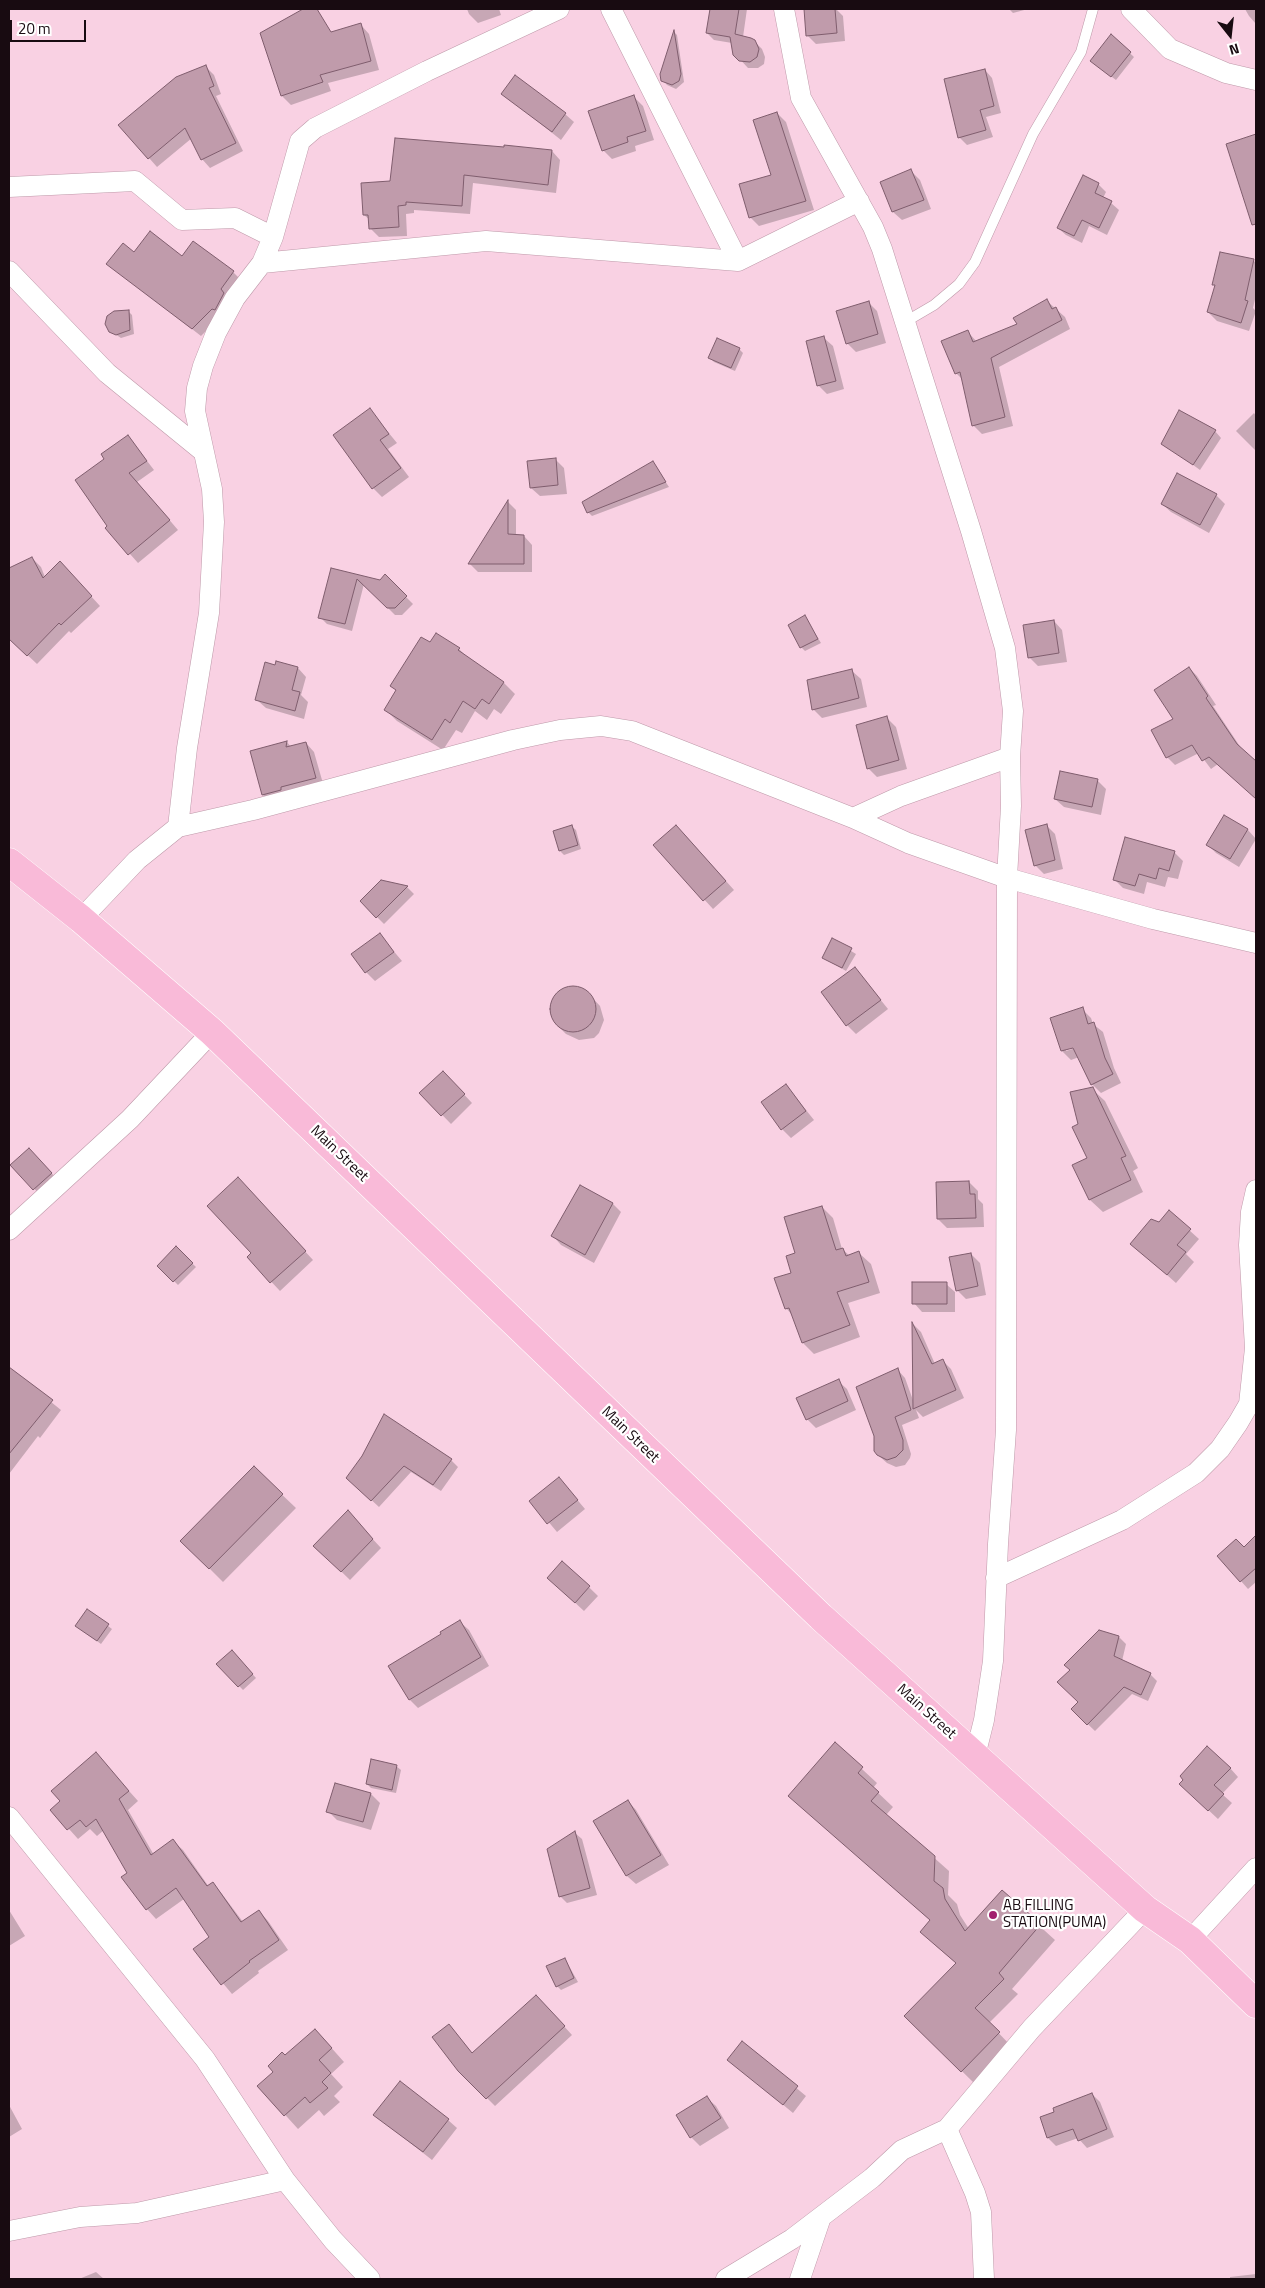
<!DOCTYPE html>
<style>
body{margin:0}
#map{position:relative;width:1265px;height:2288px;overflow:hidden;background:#f9d1e3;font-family:"Titillium Web",sans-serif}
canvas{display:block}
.frame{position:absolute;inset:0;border:10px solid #180b11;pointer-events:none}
.north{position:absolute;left:1205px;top:10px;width:50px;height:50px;-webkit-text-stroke:4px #fff;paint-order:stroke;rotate:164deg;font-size:14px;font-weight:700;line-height:20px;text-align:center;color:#180b11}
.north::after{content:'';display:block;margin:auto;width:18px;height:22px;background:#180b11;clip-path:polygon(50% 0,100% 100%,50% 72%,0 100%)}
.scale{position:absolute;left:10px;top:20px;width:76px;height:22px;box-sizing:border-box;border:2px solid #180b11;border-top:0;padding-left:6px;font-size:15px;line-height:18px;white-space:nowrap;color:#180b11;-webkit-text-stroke:4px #fff;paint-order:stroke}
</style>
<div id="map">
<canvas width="1265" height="2288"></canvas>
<div class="frame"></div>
<div class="north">N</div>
<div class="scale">20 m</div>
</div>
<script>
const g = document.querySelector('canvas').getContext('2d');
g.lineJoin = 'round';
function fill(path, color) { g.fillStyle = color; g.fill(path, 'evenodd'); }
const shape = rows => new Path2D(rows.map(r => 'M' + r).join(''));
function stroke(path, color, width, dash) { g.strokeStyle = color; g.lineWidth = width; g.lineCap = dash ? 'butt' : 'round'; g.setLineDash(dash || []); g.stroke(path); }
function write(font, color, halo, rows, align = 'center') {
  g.font = font + ' "Titillium Web",sans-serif'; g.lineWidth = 4.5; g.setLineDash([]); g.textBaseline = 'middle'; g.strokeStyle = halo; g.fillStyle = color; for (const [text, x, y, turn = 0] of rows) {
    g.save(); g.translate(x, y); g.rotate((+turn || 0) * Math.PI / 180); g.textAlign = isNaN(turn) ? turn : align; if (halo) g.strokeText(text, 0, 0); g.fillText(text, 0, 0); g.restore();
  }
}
const shadow = shape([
 [467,9,499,9,501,15,478,23,469,14],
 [711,9,747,9,743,37,754,41,762,49,765,57,764,64,758,68,748,68,735,54,732,43,714,40,707,33],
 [805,9,836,9,843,16,845,41,816,44,807,35],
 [1009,9,1028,9,1013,13],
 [1245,9,1256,9,1256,24,1249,16],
 [361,25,369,34,379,70,328,83,331,91,291,105,282,96,267,51],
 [674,32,677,35,684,82,676,89,667,85,663,80,661,74],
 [1112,36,1134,57,1116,80,1096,65],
 [206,67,214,75,221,94,216,96,243,151,210,168,202,159,192,138,157,167,120,125],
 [985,70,992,78,1001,113,986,117,993,137,967,145,959,137],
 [502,93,565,114,574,122,561,140],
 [634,97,643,106,654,140,635,146,636,151,612,159,603,150],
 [777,113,786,122,814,210,759,226,750,217,772,176],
 [1253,136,1256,139,1256,199,1251,201],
 [552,151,560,160,556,193,473,183,470,214,414,210,414,213,406,214,407,236,379,237,370,228,370,220,364,215,391,182],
 [911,171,920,180,931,209,902,220,893,212],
 [1098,184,1106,192,1103,198,1111,203,1119,210,1107,235,1089,226,1082,243,1066,235,1058,228],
 [134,253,183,257,233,272,241,280,221,316,201,336,108,264],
 [1253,260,1256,263,1256,295,1253,308,1256,311,1249,331,1217,321,1208,312,1216,287,1214,284],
 [1047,301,1065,317,1070,329,999,367,1013,426,982,434,973,425,963,380,956,373,967,331,977,342,1018,324],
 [869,303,877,311,886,343,856,352,847,343],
 [128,311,132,315,134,334,121,338,112,332],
 [824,338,833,346,844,389,827,394,818,385],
 [739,349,743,353,735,371,714,362,710,358],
 [370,410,397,443,388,449,409,477,382,497,373,488],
 [1254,413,1256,416,1256,451,1236,431],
 [1215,431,1221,438,1200,470,1163,443],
 [128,436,154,470,137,482,178,530,138,563,107,528,109,526,106,459],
 [555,459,564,468,567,494,540,496,531,488],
 [653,463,669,487,592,516,588,512],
 [1216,495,1225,504,1209,533,1171,512,1162,504],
 [508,502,516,510,516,536,524,536,532,545,532,572,478,572,469,563],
 [32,558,41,567,45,577,69,572,100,606,71,633,69,631,37,664,20,648,17,633,9,624,9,612,12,609,9,602,9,570],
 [332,569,380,582,385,576,413,604,402,615,395,615,364,584,352,631,327,624,320,617],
 [805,617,821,643,805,651,801,647],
 [1054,621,1062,630,1067,662,1038,666,1029,657],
 [431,644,459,649,469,659,504,683,515,694,501,714,494,709,487,720,475,711,462,733,456,730,443,750,397,721,386,710],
 [275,666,298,668,306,677,301,695,308,702,304,719,266,708,257,700],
 [1189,668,1197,676,1216,705,1213,706,1243,751,1256,762,1256,798,1218,764,1211,769,1199,753,1175,765,1167,757],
 [852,671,861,679,867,707,822,718,814,710],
 [887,718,896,727,907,769,877,777,868,768],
 [287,742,291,747,306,743,314,752,324,787,271,804,263,795,251,752],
 [1097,780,1106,789,1101,815,1064,807,1055,799],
 [1225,817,1248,830,1256,839,1239,867,1216,853,1208,845],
 [571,826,576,830,581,849,564,855,560,851],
 [1047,826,1055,834,1063,869,1044,874,1035,865],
 [685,835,734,890,713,909,655,846],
 [1174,852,1183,861,1178,879,1168,877,1165,887,1147,882,1144,894,1123,888,1114,879],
 [407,887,414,894,384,924,361,901],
 [380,935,402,961,375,981,366,972],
 [833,940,856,954,846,971,824,958],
 [855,968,888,1009,856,1034,847,1025],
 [565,988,579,988,586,991,600,1006,604,1020,599,1033,594,1038,579,1040,566,1034,557,1025,550,1012,554,998],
 [1082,1009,1091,1018,1093,1024,1103,1032,1114,1068,1121,1083,1101,1093,1092,1084,1079,1057,1071,1060,1062,1051,1052,1018],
 [1079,1047,1066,1051,1066,1049],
 [443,1072,472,1103,451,1124,421,1093],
 [786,1085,814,1120,791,1138,782,1129],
 [1092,1089,1105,1101,1138,1168,1133,1171,1143,1192,1103,1212,1090,1200,1074,1166,1088,1158,1079,1125],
 [37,1158,60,1182,43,1198,12,1165],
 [969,1182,978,1191,978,1199,983,1204,984,1227,947,1228,938,1219],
 [246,1187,313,1260,280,1291,248,1257,253,1253],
 [581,1187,613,1204,621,1212,594,1263,561,1245,553,1236],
 [822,1207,833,1218,842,1249,850,1256,859,1253,871,1264,880,1293,848,1303,860,1337,814,1354,803,1343,793,1316,786,1308,796,1254],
 [1169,1212,1199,1239,1186,1254,1194,1262,1176,1283,1132,1244,1159,1223],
 [176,1248,196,1267,178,1285,159,1266],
 [971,1254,980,1263,986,1295,966,1299,957,1290],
 [946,1284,955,1292,955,1312,922,1312,914,1303],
 [914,1325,921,1332,935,1364,942,1360,951,1369,964,1398,923,1417,916,1410,919,1418,902,1425,911,1454,910,1458,905,1465,896,1467,887,1463,878,1455,897,1369,905,1378,914,1403],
 [9,1368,61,1410,40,1438,38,1436,9,1474],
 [838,1381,847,1389,856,1410,816,1428,807,1419,798,1399],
 [363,1457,451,1460,458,1467,441,1491,411,1472,379,1507,354,1484],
 [254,1468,296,1508,223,1582,182,1541],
 [559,1478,585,1509,557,1532,531,1501],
 [356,1521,381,1548,350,1580,315,1546],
 [1256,1537,1256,1582,1248,1589,1219,1556,1244,1549],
 [563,1562,598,1596,584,1611,557,1586],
 [87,1610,112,1629,101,1644,76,1626],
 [460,1622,469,1630,489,1666,418,1708,410,1700,390,1667,443,1635],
 [1119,1637,1126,1644,1122,1661,1150,1674,1157,1681,1148,1701,1132,1694,1095,1731,1072,1709,1080,1702],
 [232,1652,256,1678,243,1690,218,1664],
 [835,1744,877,1783,873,1788,893,1807,886,1815,949,1871,948,1895,957,1904,960,1915,969,1929,1002,1892,1055,1940,1012,1989,1018,1994,989,2023,1013,2048,976,2085,906,2016,957,1964,936,1946,931,1921,790,1796],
 [105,1764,138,1801,128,1810,154,1855,173,1841,183,1850,209,1887,213,1884,222,1894,243,1922,259,1911,268,1921,288,1950,258,1971,259,1973,232,1994,195,1950,211,1937,184,1899,156,1919,147,1909,104,1830,97,1836,90,1829,78,1839,52,1810],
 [396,1766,401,1770,396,1793,371,1788,367,1784],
 [1230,1768,1238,1777,1222,1794,1232,1803,1218,1819,1190,1793],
 [336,1784,371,1794,380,1803,371,1830,337,1820,328,1811],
 [628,1801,636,1810,669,1865,636,1884,627,1876,595,1821],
 [575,1833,582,1839,597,1895,567,1903,560,1896],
 [9,1910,25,1936,9,1946],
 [565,1959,578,1982,561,1990,557,1986],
 [544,2004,572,2035,495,2106,459,2070,449,2025,473,2054],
 [742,2043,806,2096,793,2113,729,2060],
 [328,2044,344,2062,331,2074,343,2087,334,2096,340,2102,324,2116,319,2110,298,2129,259,2086,275,2072,285,2057],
 [1092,2094,1100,2102,1114,2137,1087,2148,1078,2138,1056,2146,1048,2138,1041,2118],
 [707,2098,716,2106,729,2128,700,2146,691,2137],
 [9,2105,22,2129,9,2137],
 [375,2115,448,2120,457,2128,432,2160],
 [96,2272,104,2279,79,2279],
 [1256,2274,1256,2279,1230,2279,1230,2277]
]);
const building = shape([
 [303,9,317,9,331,32,361,23,371,61,320,75,323,82,281,96,260,33,303,9],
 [710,9,739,9,735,34,751,38,755,40,759,49,757,57,750,62,739,61,733,55,730,37,706,33,710,9],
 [804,9,835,9,837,33,806,36,804,9],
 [674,30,681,74,679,81,672,85,661,81,660,74,674,30],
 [1111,34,1131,52,1111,77,1090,61,1111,34],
 [206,65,214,86,209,88,236,143,201,160,185,128,148,159,118,125,176,77,206,65],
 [985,69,994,106,980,110,986,130,958,138,944,79,985,69],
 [515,75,566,113,552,132,501,94,515,75],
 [634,95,646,131,627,137,628,142,602,151,588,111,634,95],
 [777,112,806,201,749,218,739,184,771,175,753,120,777,112],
 [1256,134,1256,224,1252,225,1226,144,1256,134],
 [395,138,504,147,504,145,552,150,548,185,464,175,462,206,406,202,406,205,398,206,399,227,369,229,368,215,363,215,361,183,390,181,395,138],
 [911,169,924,200,892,212,880,182,911,169],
 [1083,175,1099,183,1095,193,1112,201,1099,228,1082,220,1074,236,1057,228,1083,175],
 [150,231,182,256,193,241,234,271,221,289,224,293,215,310,212,309,192,329,106,264,123,243,134,252,150,231],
 [1220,252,1254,259,1245,300,1248,301,1241,323,1207,312,1215,285,1212,285,1220,252],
 [1047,299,1052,309,1056,307,1062,320,991,358,1005,417,972,426,960,372,955,374,941,341,968,330,973,342,1017,324,1013,318,1047,299],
 [869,301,878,334,846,344,836,311,869,301],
 [129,310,130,330,116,335,109,332,105,324,107,316,114,311,129,310],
 [824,336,836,381,817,386,806,341,824,336],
 [717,338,740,348,731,368,708,358,717,338],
 [370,408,389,434,380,440,401,468,372,489,333,435,370,408],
 [1179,410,1216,430,1193,465,1161,444,1179,410],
 [128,435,147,461,129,473,170,520,128,555,105,528,107,526,75,480,104,459,101,454,128,435],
 [556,458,558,485,530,488,527,461,556,458],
 [653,461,666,482,587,513,582,502,653,461],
 [1177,473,1217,494,1200,525,1161,504,1177,473],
 [508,500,508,534,524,535,524,564,468,564,508,500],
 [32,557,43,578,60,561,92,596,61,625,59,623,27,656,9,639,9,568,32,557],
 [331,568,380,580,385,574,407,596,395,608,387,608,357,579,345,624,318,618,331,568],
 [805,615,818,639,800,648,788,625,805,615],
 [1054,620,1059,653,1028,658,1023,625,1054,620],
 [436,633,460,648,458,650,504,682,489,704,482,699,475,709,463,701,450,723,445,719,432,740,384,710,396,690,390,686,421,637,430,642,436,633],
 [276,661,298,667,292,690,300,692,295,711,255,700,265,662,275,665,276,661],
 [1189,667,1208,696,1206,698,1237,744,1256,761,1256,799,1209,757,1202,761,1192,745,1166,758,1151,730,1173,719,1154,690,1189,667],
 [852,669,859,698,812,710,807,680,852,669],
 [887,716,899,760,867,769,856,725,887,716],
 [287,741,286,747,306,742,316,778,281,787,281,790,262,795,250,751,287,741],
 [1060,771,1098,779,1092,807,1054,799,1060,771],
 [1224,815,1248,829,1230,859,1206,845,1224,815],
 [1047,824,1055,860,1034,866,1025,830,1047,824],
 [572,825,578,845,559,851,553,831,572,825],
 [676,825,726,881,703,901,653,845,676,825],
 [1125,837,1175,851,1169,871,1159,868,1156,879,1139,874,1135,886,1113,880,1125,837],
 [381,880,408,886,376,918,360,901,381,880],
 [380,933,394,952,365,973,351,954,380,933],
 [832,938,852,948,842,968,822,958,832,938],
 [855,967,881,1000,846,1026,821,992,855,967],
 '550 1009a23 23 0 1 1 46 0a23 23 0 1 1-46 0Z',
 [1083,1007,1088,1024,1094,1022,1105,1058,1113,1074,1091,1085,1073,1048,1061,1051,1050,1018,1083,1007],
 [443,1071,465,1094,441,1116,419,1093,443,1071],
 [786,1084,806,1111,781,1130,761,1102,786,1084],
 [1093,1087,1126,1156,1121,1158,1131,1180,1089,1200,1072,1165,1087,1158,1072,1127,1078,1124,1070,1092,1093,1087],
 [29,1148,52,1173,33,1190,10,1165,29,1148],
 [238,1177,306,1251,270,1283,247,1257,251,1253,207,1206,238,1177],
 [969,1181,970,1194,975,1194,976,1218,937,1219,936,1182,969,1181],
 [580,1185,613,1203,585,1255,551,1236,580,1185],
 [822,1206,836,1250,843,1248,846,1256,859,1251,869,1282,837,1292,850,1325,802,1343,789,1308,785,1309,774,1278,791,1273,786,1256,795,1253,784,1217,822,1206],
 [1169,1210,1191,1229,1177,1245,1186,1252,1167,1275,1130,1244,1151,1219,1159,1222,1169,1210],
 [176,1246,193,1263,173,1282,157,1266,176,1246],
 [971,1253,978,1286,956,1291,949,1257,971,1253],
 [912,1282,947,1282,947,1304,912,1304,912,1282],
 [912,1322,932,1364,943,1359,956,1390,913,1409,912,1322],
 [9,1367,53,1400,9,1454,9,1367],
 [898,1368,911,1410,895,1417,903,1440,903,1450,896,1457,887,1460,877,1455,874,1451,874,1436,856,1387,898,1368],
 [839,1379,848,1401,806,1420,796,1398,839,1379],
 [384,1414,452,1459,433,1485,404,1466,371,1501,346,1478,362,1456,384,1414],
 [254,1466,283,1494,209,1569,180,1541,254,1466],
 [559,1477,578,1500,547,1524,529,1501,559,1477],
 [348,1510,373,1539,341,1572,313,1546,348,1510],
 [1256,1535,1256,1568,1240,1582,1217,1556,1236,1539,1244,1547,1256,1535],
 [562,1561,590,1586,575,1603,547,1578,562,1561],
 [87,1609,109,1624,97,1641,75,1626,87,1609],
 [460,1620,481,1657,409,1700,388,1666,441,1634,440,1632,460,1620],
 [1099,1630,1119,1636,1114,1656,1151,1673,1141,1695,1124,1687,1087,1725,1071,1709,1078,1702,1057,1682,1070,1670,1064,1665,1099,1630],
 [232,1650,253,1674,238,1687,216,1664,232,1650],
 [835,1742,863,1767,858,1773,879,1792,871,1801,935,1856,934,1881,943,1888,945,1899,965,1931,1002,1890,1041,1924,999,1973,1004,1979,975,2008,1000,2032,961,2072,904,2016,956,1963,920,1932,930,1920,788,1796,835,1742],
 [1207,1746,1231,1768,1214,1785,1224,1794,1208,1811,1179,1784,1183,1780,1180,1776,1207,1746],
 [96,1752,129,1791,119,1799,151,1855,173,1839,207,1886,213,1882,241,1922,259,1910,279,1940,249,1961,250,1962,221,1985,193,1949,209,1937,176,1888,146,1910,121,1877,127,1873,96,1819,86,1827,80,1820,67,1830,50,1810,60,1801,51,1791,96,1752],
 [371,1759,397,1765,392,1790,366,1784,371,1759],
 [335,1783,371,1793,363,1822,326,1812,335,1783],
 [628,1800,661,1855,626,1876,593,1821,628,1800],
 [575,1831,590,1888,559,1897,547,1849,575,1831],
 [565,1958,574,1978,556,1987,546,1966,565,1958],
 [536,1995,565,2026,486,2099,458,2071,432,2037,449,2024,472,2053,536,1995],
 [315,2029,332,2048,319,2060,331,2073,322,2082,328,2088,310,2103,305,2097,284,2116,257,2086,273,2072,268,2066,282,2052,285,2055,315,2029],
 [742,2041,798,2086,783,2105,727,2060,742,2041],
 [400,2081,449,2119,423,2152,373,2115,400,2081],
 [1092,2093,1107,2129,1078,2141,1073,2129,1047,2138,1040,2117,1054,2112,1053,2108,1092,2093],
 [707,2096,721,2118,690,2138,676,2115,707,2096]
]);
const lane = shape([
 [905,322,934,305,959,284,975,262,1033,134,1081,52,1093,9]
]);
const street = shape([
 [611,9,738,261],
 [784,9,801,98,873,227,882,249,971,531,1005,648,1013,711,1010,757,1011,806,1007,878,1006,1430,998,1544,993,1661,984,1720,975,1756],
 [1131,9,1170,49,1226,73,1256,80],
 [9,187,135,181,182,220,235,218,273,237],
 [262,263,486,241,738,261,859,201],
 [9,271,107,373,204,452],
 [853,818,901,796,1010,757],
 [178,827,187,748,209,613,214,522,212,489,195,411,197,388,203,366,216,333,235,298,262,263,273,237,300,141,315,128,427,71,559,9],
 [81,919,137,860,178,827,253,810,513,740,560,730,601,726,632,731,853,818,908,843,1007,878,1153,919,1256,943],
 [9,1230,130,1119,212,1032],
 [996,1578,1122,1520,1196,1473,1220,1449,1238,1423,1249,1404,1255,1348,1249,1245,1251,1212,1256,1190],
 [9,1817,205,2059,285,2180,333,2240,370,2279],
 [1190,1940,1256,1868],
 [947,2129,975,2193,981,2212,984,2279],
 [9,2231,80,2217,137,2213,285,2180],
 [726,2279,792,2239,872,2178,902,2150,947,2129,1032,2028,1145,1909],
 [800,2279,821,2217]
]);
const highway = shape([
 [9,862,81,919,212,1032,821,1617,1145,1909,1190,1940,1256,2004]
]);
const markers = [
 [993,1915,5,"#a21f6e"]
];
const streetNames = [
 ["Main Street",339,1154,44],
 ["Main Street",630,1435,44],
 ["Main Street",926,1712,42]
];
const poiNames = [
 ["AB FILLING",1003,1906],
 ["STATION(PUMA)",1003,1923]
];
fill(shadow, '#0003');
fill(building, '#c09bab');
stroke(building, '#7f5d6d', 1);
stroke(lane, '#be99a9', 11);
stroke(street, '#be99a9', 21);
stroke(highway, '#fff', 29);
stroke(lane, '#fff', 10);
stroke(street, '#fff', 20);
stroke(highway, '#f9bad8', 28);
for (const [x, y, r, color] of markers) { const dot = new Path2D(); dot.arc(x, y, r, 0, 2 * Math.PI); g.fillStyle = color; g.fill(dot); stroke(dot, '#fff', 2); }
write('15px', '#180b11', '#fff', streetNames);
write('15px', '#180b11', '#fff', poiNames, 'left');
</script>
